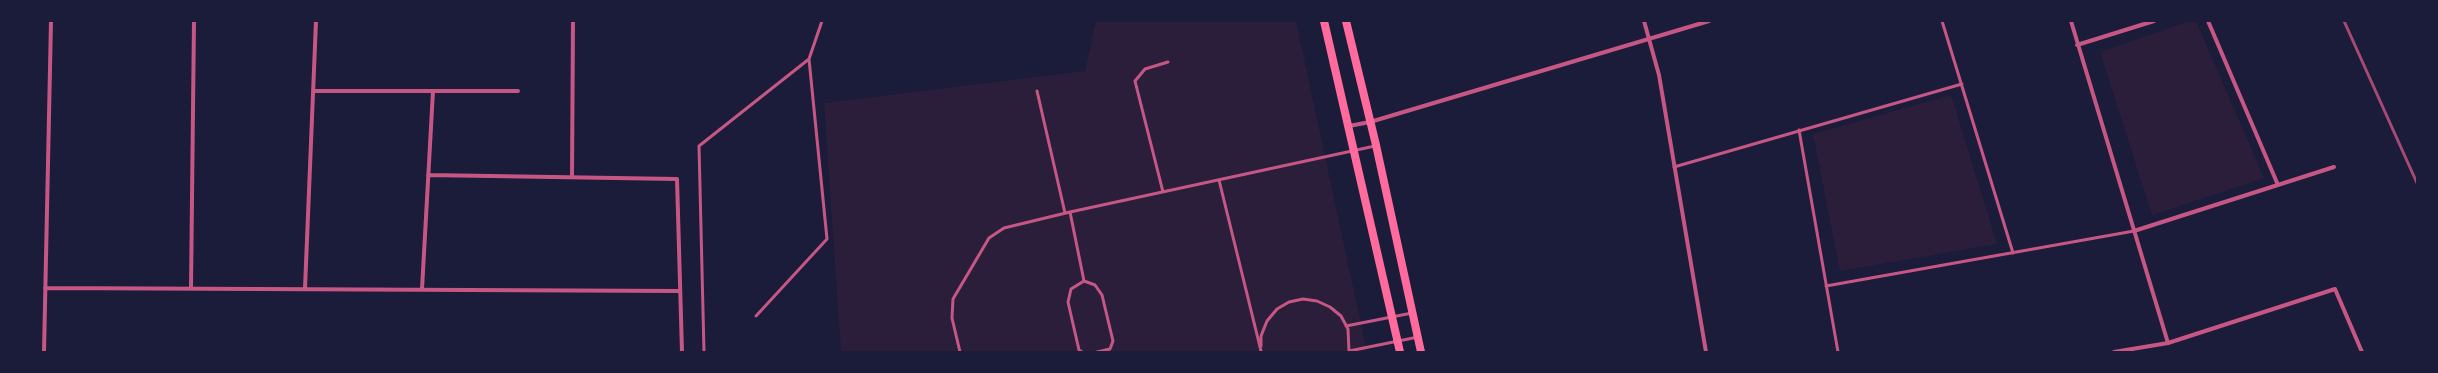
<!DOCTYPE html>
<style>
body{margin:0}
#map{position:relative;width:2438px;height:373px;overflow:hidden;background:#1b1b3a;font-family:Lato,sans-serif}
canvas{display:block}
.frame{position:absolute;inset:0;border:22px solid #1b1b3a;pointer-events:none}
</style>
<div id="map">
<canvas width="2438" height="373"></canvas>
<div class="frame"></div>
</div>
<script>
const g = document.querySelector('canvas').getContext('2d');
g.lineJoin = 'round';
function fill(path, color) { g.fillStyle = color; g.fill(path, 'evenodd'); }
const shape = rows => new Path2D(rows.map(r => 'M' + r).join(''));
function stroke(path, color, width, dash) { g.strokeStyle = color; g.lineWidth = width; g.lineCap = dash ? 'butt' : 'round'; g.setLineDash(dash || []); g.stroke(path); }
const green = shape([
 [1096,21,1296,21,1367,352,841,352,824,103,1085,71],
 [2189,21,2196,21,2264,178,2152,215,2100,52],
 [1951,95,1997,244,1840,271,1813,134]
]);
const service = shape([
 [1942,21,2013,253],
 [1037,91,1065,213],
 [1799,130,1838,352],
 [1674,167,1962,84],
 [1219,180,1261,351],
 [1163,192,1135,81,1145,69,1168,62],
 [1070,212,1084,281,1095,285,1102,295,1113,341,1110,349,1097,352],
 [1826,286,2134,231],
 [756,316,827,239,809,59],
 [1346,326,1412,313],
 [1261,346,1261,336,1267,321,1277,309,1289,302,1303,299,1317,301,1330,307,1341,316,1348,329,1349,352],
 [1349,351,1418,337],
 [704,352,699,146,809,59,822,21],
 [960,352,952,318,953,299,989,238,1004,228,1070,212,1375,146],
 [1082,352,1079,350,1068,302,1071,289,1084,281]
]);
const minor = shape([
 [1644,21,1659,75,1706,352],
 [2071,21,2168,343],
 [2208,21,2278,185],
 [2077,45,2154,21],
 [313,91,518,91],
 [1349,126,1370,122,1709,21],
 [428,175,677,179,682,352],
 [572,177,573,21],
 [2134,231,2334,167],
 [45,288,680,291],
 [191,288,194,21],
 [305,288,316,21],
 [422,289,433,91],
 [44,352,51,21],
 [2114,352,2168,343,2335,289,2362,352]
]);
const secondary = shape([
 [1324,21,1400,352],
 [1346,21,1376,145,1421,352]
]);
const rail = shape([
 [2344,21,2417,183]
]);
fill(green, '#2a1e3b');
stroke(service, '#c65784', 3);
stroke(minor, '#c65784', 4);
stroke(secondary, '#ff6b9d', 8);
stroke(rail, '#a44b75', 3);
</script>
